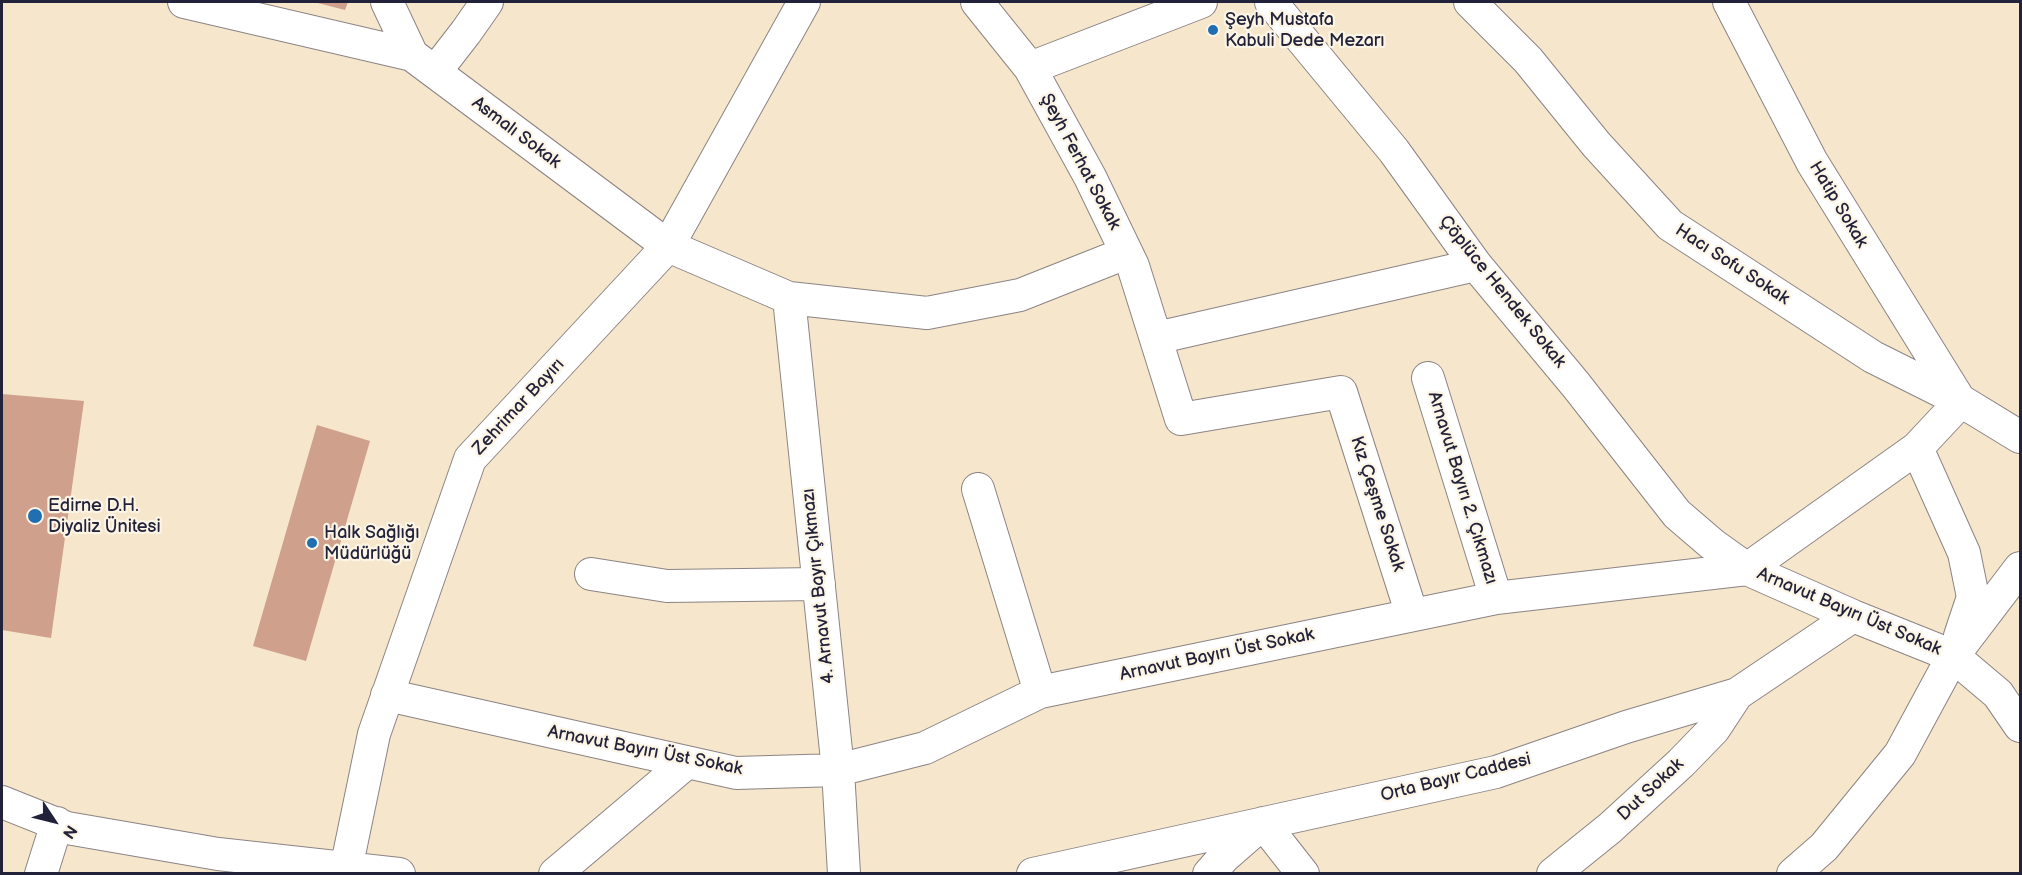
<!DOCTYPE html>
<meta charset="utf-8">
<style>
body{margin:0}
#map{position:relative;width:2022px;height:875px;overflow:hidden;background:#f5e6cc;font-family:"Balsamiq Sans",sans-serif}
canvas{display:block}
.frame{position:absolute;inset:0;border:3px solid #22223b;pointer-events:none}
.north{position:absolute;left:24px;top:791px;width:60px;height:60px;-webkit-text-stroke:4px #fcf5e5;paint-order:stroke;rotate:125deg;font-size:16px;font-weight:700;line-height:24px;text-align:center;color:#22223b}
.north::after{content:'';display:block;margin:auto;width:21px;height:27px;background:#22223b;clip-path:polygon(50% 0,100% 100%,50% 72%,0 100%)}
</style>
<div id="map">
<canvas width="2022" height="875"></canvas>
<div class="frame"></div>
<div class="north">N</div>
</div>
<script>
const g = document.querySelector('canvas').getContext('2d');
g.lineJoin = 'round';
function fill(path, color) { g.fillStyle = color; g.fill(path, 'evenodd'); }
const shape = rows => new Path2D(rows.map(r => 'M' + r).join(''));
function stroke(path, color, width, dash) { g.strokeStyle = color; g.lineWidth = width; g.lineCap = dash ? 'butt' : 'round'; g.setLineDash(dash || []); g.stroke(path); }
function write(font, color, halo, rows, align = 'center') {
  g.font = font + ' "Balsamiq Sans",sans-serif'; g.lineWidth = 4.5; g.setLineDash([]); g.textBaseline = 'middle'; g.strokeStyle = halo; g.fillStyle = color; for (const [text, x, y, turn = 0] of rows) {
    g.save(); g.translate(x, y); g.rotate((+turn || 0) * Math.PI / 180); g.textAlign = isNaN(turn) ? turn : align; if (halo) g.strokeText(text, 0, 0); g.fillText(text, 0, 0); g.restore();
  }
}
const building = shape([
 [314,2,348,2,345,10],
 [2,394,84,401,51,638,2,630],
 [317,425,370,441,306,661,253,646]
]);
const minor = shape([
 [184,2,412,55],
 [387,2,412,55,668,246,789,298,927,313,1020,295,1126,253],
 [977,2,1030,68,1090,177,1133,266,1181,419,1341,392,1412,615],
 [1271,2,1394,151,1476,265,1576,385,1677,514,1712,544,1747,569],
 [1470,2,1528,60,1596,144,1670,225,1873,357,1961,401,2020,437],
 [1729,2,1812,162,1960,401],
 [1030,68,1201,2],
 [435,72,466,32,487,2],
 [789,298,838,770,844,874],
 [1156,338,1476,265],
 [1428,378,1496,598],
 [1917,448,1964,553,1973,597,1960,636],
 [978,489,1040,692],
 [1747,569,1917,448,1961,401],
 [591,574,667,586,819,584],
 [387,695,736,773,838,770,925,748,1040,692,1496,598,1747,569,1853,616,1953,656,1998,694,2020,726],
 [2,802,67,828,218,854,399,874],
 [41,874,57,823],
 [345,874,374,734,470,459,668,246,804,2],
 [555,874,686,763],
 [1033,874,1496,772,1626,727,1737,694,1853,616],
 [1209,874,1224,857,1263,823,1303,874],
 [1553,874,1610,828,1681,763,1714,729,1737,694],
 [1793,874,1824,847,1900,754,1953,656,2020,568]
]);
const markers = [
 [1213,30,6,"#1f6fb2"],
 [35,516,8,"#1f6fb2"],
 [312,543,6,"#1f6fb2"]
];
const poiNames = [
 ["Şeyh Mustafa",1225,20],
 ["Kabuli Dede Mezarı",1225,41],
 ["Edirne D.H.",48,506],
 ["Diyaliz Ünitesi",48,527],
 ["Halk Sağlığı",324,533],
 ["Müdürlüğü",324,554]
];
const streetNames = [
 ["Asmalı Sokak",516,133,37],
 ["Şeyh Ferhat Sokak",1080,162,62],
 ["Hatip Sokak",1838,205,59],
 ["Hacı Sofu Sokak",1732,265,33],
 ["Çöplüce Hendek Sokak",1502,292,51],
 ["Zehrimar Bayırı",519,407,-47],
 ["Arnavut Bayırı 2. Çıkmazı",1462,488,73],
 ["Kız Çeşme Sokak",1377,504,72],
 ["4. Arnavut Bayır Çıkmazı",819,586,-96],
 ["Arnavut Bayırı Üst Sokak",1849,612,23],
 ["Arnavut Bayırı Üst Sokak",1217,655,-12],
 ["Arnavut Bayırı Üst Sokak",645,751,11],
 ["Orta Bayır Caddesi",1456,778,-14],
 ["Dut Sokak",1651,790,-43]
];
fill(building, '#cfa08c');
stroke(minor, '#8c8484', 34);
stroke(minor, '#fff', 32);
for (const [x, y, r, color] of markers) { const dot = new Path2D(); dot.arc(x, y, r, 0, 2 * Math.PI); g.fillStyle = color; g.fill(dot); stroke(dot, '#fcf5e5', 2); }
write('18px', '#22223b', '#fcf5e5', poiNames, 'left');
write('18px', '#22223b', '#fcf5e5', streetNames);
</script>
